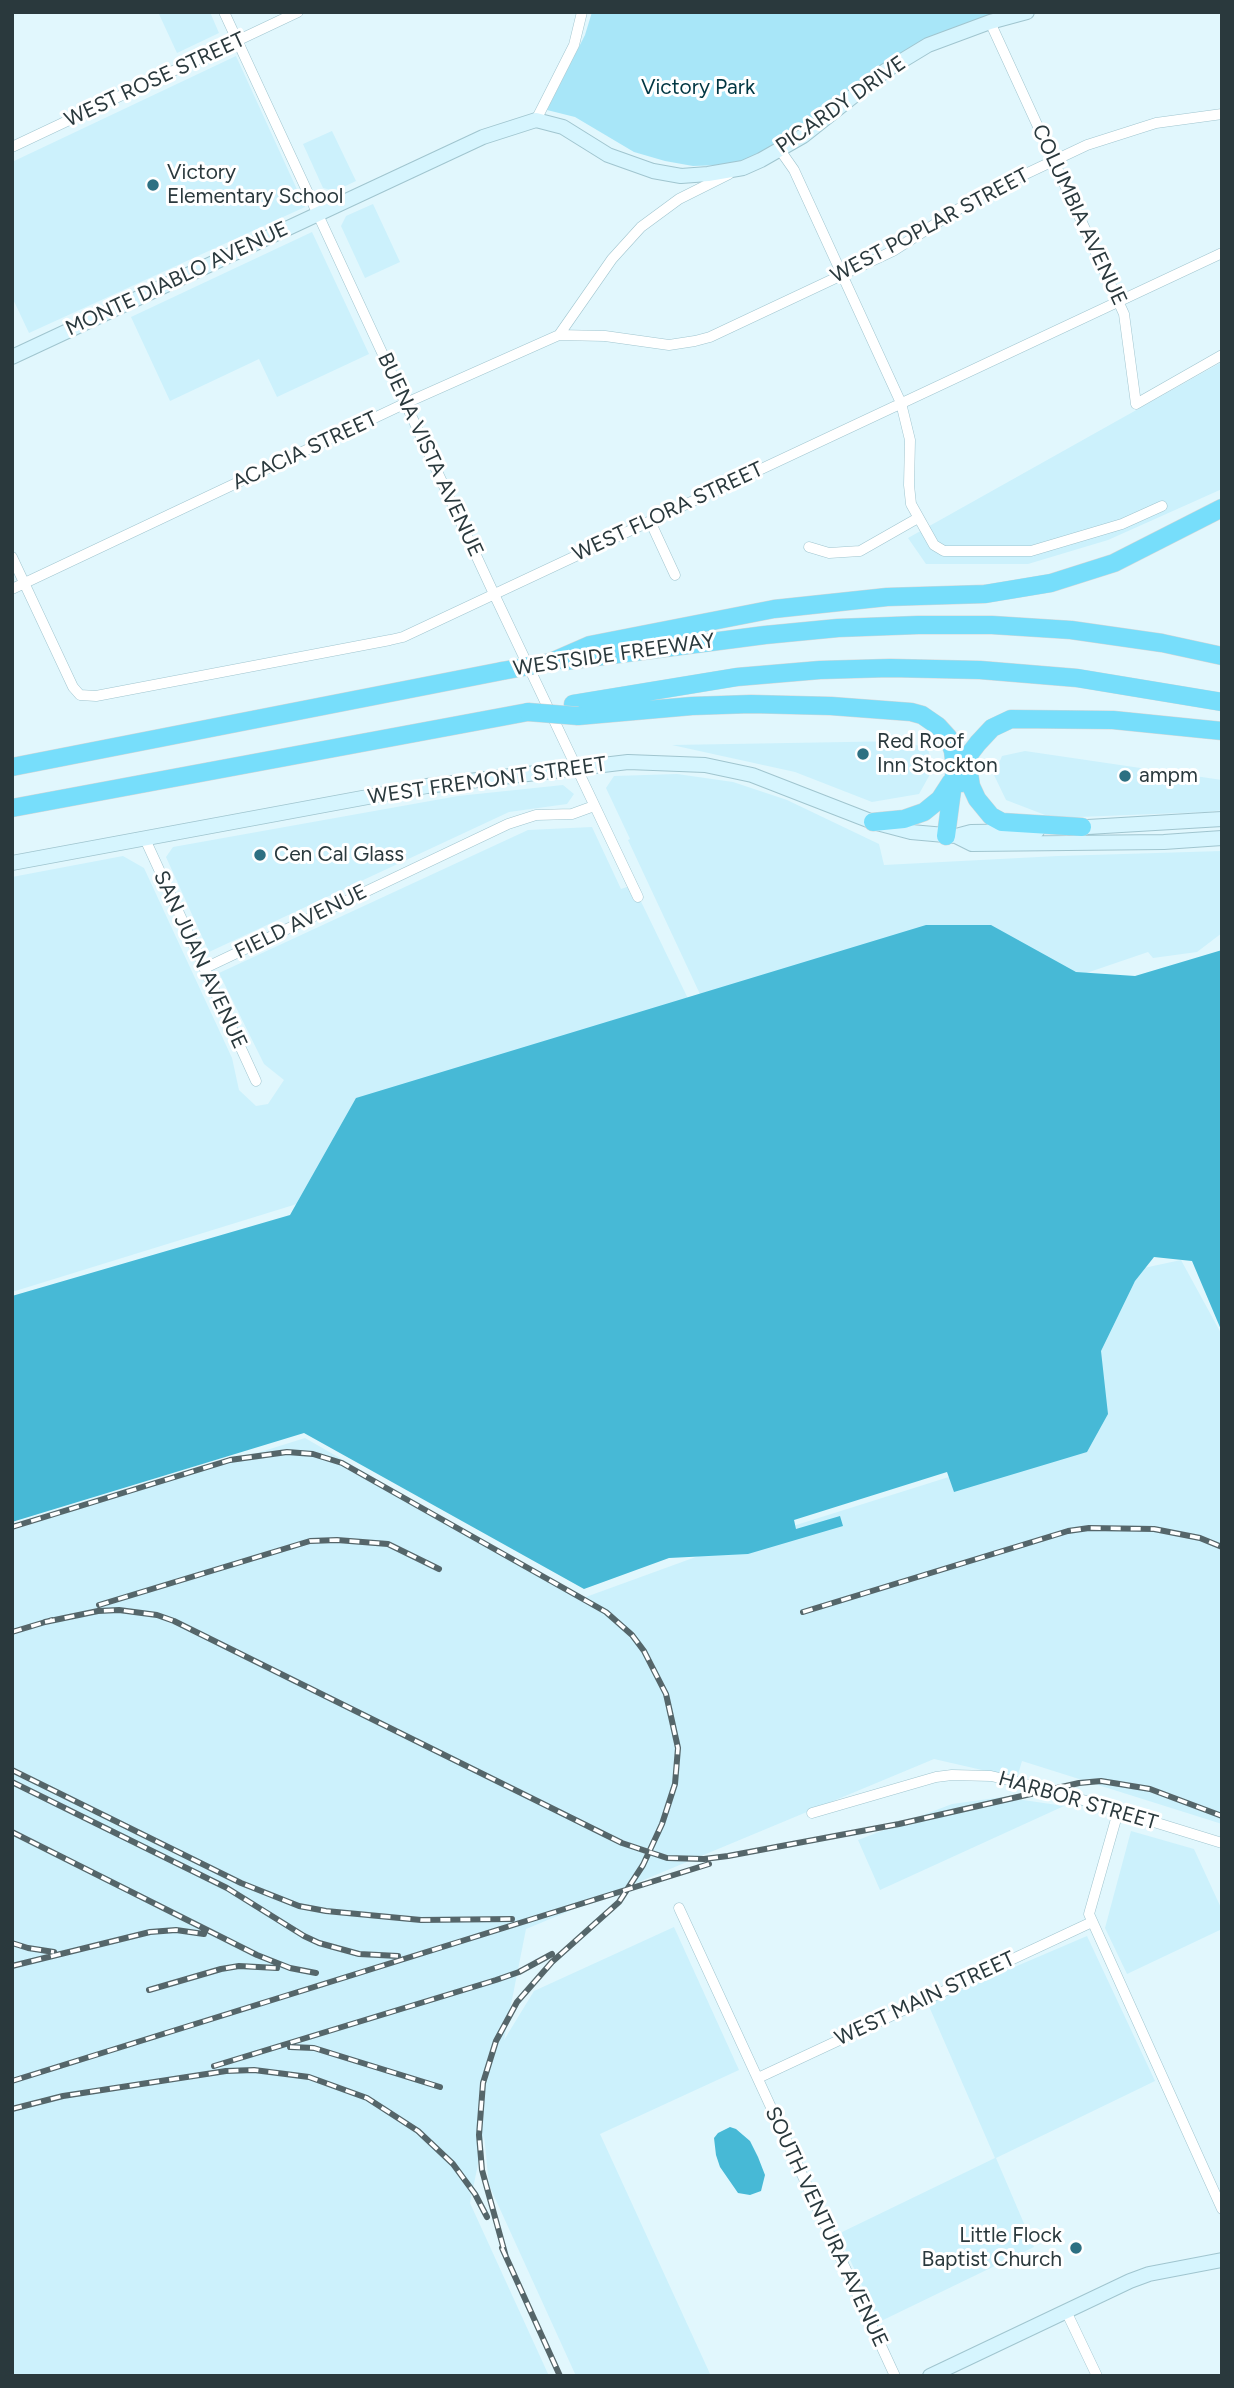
<!DOCTYPE html>
<style>
body{margin:0}
#map{position:relative;width:1234px;height:2388px;overflow:hidden;background:#e1f7fd;font-family:Figtree,sans-serif}
canvas{display:block}
.frame{position:absolute;inset:0;border:14px solid #2a393d;pointer-events:none}
</style>
<div id="map">
<canvas width="1234" height="2388"></canvas>
<div class="frame"></div>
</div>
<script>
const g = document.querySelector('canvas').getContext('2d');
g.lineJoin = 'round';
function fill(path, color) { g.fillStyle = color; g.fill(path, 'evenodd'); }
const shape = rows => new Path2D(rows.map(r => 'M' + r).join(''));
function stroke(path, color, width, dash) { g.strokeStyle = color; g.lineWidth = width; g.lineCap = dash ? 'butt' : 'round'; g.setLineDash(dash || []); g.stroke(path); }
function write(font, color, halo, rows, align = 'center') {
  g.font = font + ' Figtree,sans-serif'; g.lineWidth = 6; g.setLineDash([]); g.textBaseline = 'middle'; g.strokeStyle = halo; g.fillStyle = color; for (const [text, x, y, turn = 0] of rows) {
    g.save(); g.translate(x, y); g.rotate((+turn || 0) * Math.PI / 180); g.textAlign = isNaN(turn) ? turn : align; if (halo) g.strokeText(text, 0, 0); g.fillText(text, 0, 0); g.restore();
  }
}
const built = shape([
 [158,12,210,12,219,33,177,53],
 [236,56,305,207,29,333,12,297,12,162],
 [332,131,356,181,335,191,323,188,303,144],
 [373,204,400,262,365,278,341,226,346,216],
 [312,232,369,354,277,397,259,359,170,401,131,317],
 [1222,362,1222,489,1108,540,1028,564,926,564,908,538],
 [905,741,928,749,933,769,919,794,872,802,795,772,672,745],
 [1025,751,1222,780,1222,810,1206,812,1053,818,1006,800,994,775,1002,756],
 [677,774,733,782,787,800,879,844,884,865,1058,856,1222,851,1222,933,1197,952,1153,958,1148,952,931,1026,313,1199,12,1292,12,877,123,856,144,868,232,1058,239,1090,256,1106,268,1104,284,1080,264,1064,219,973,528,830,592,827,621,889,633,885,694,1011,706,1007,628,840,630,839,606,788,614,776],
 [563,785,574,794,567,804,509,812,209,952,166,857,173,847,458,796],
 [1181,1260,1222,1335,1222,1824,1022,1761,1017,1778,934,1759,526,1929,504,2040,534,1991,674,1927,739,2070,600,2134,711,2376,576,2376,489,2185,484,2135,470,2203,549,2376,12,2376,12,1530,305,1438,583,1598,704,1554,1041,1448,1139,1269],
 [1003,1797,1064,1806,880,1890,858,1840,952,1804],
 [1131,1831,1194,1849,1222,1910,1222,1929,1127,1974,1105,1928],
 [1087,1936,1155,2081,996,2158,1034,2247,879,2322,838,2234,995,2158,928,2004]
]);
const green = shape([
 [592,12,1000,12,966,24,815,126,754,158,720,165,693,166,665,161,634,152,575,117,547,110,585,35]
]);
const water = shape([
 [926,925,991,925,1076,972,1135,976,1222,950,1222,1332,1192,1261,1154,1257,1135,1281,1101,1351,1108,1414,1087,1452,954,1492,947,1472,794,1520,796,1529,840,1516,843,1526,748,1554,669,1558,584,1589,304,1433,12,1522,12,1296,290,1215,356,1098],
 [730,2127,736,2129,750,2141,758,2157,765,2175,761,2191,750,2195,738,2193,720,2167,716,2155,714,2138,718,2133]
]);
const street = shape([
 [224,12,494,594,638,897],
 [990,22,1124,314,1136,404,1222,355],
 [536,120,574,45,582,12],
 [12,147,298,12],
 [780,150,794,170,901,403,910,440,909,485,911,504,934,545,944,551,1031,551,1122,524,1162,506],
 [559,335,605,336,669,345,695,341,710,337,893,251,979,196,1087,145,1156,123,1222,114],
 [650,521,675,575],
 [809,547,829,553,860,551,918,518],
 [12,557,73,687,80,695,96,696,390,640,403,637,1222,253],
 [12,589,406,403,559,335,612,259,641,227,679,199,729,174],
 [145,839,256,1081],
 [205,968,508,824,536,815,572,814,594,806],
 [1118,1812,1089,1914,1222,2209],
 [812,1813,936,1777,952,1775,991,1776,1047,1789,1222,1843],
 [679,1908,895,2376],
 [758,2078,1092,1922],
 [1066,2311,1097,2376]
]);
const secondary = shape([
 [12,357,483,137,536,120,563,127,608,155,653,171,681,176,708,174,743,168,761,160,803,136,885,71,928,45,990,22,1027,12],
 [1071,828,1222,819],
 [956,836,972,844,1164,842,1222,838],
 [12,863,427,786,628,762,705,765,752,775,873,822,911,832,956,836,971,832,1037,831],
 [930,2376,1130,2281,1149,2274,1222,2260]
]);
const highway = shape([
 [565,661,765,635,838,628,918,625,992,625,1071,630,1162,643,1222,656],
 [551,662,590,645,774,609,887,597,985,594,1051,583,1114,563,1222,508],
 [573,704,737,677,820,670,890,668,980,670,1077,678,1222,702],
 [578,716,692,706,751,704,831,706,911,712,922,715,938,726,948,737,953,751,955,768,946,836],
 [12,767,502,671],
 [968,767,971,786,977,799,991,816,1002,822,1082,827],
 [962,783,968,756,978,743,992,728,1011,719,1113,720,1222,731],
 [12,808,528,712],
 [873,822,904,819,924,812,940,799,951,782]
]);
const rail = shape([
 [12,1527,230,1460,287,1452,313,1454,342,1463,606,1612,632,1635,644,1651,666,1694,678,1748,675,1784,662,1824,643,1865,619,1902,552,1962,517,2002,496,2041,483,2083,479,2135,482,2170,506,2257],
 [99,1605,310,1541,337,1540,388,1544,439,1569],
 [803,1612,1068,1531,1089,1528,1154,1529,1200,1538,1222,1547],
 [45,1622,98,1611,119,1610,157,1615,174,1621,622,1843,667,1858,704,1859,728,1856,899,1824,1079,1783,1101,1781,1150,1789,1222,1816],
 [12,1632,52,1620],
 [12,1770,241,1883,299,1906,326,1911,421,1920,512,1919],
 [12,1782,227,1888,304,1936,319,1943,359,1954,398,1956],
 [12,1832,257,1955,290,1968,316,1973],
 [12,1943,28,1948,54,1952],
 [12,1966,150,1932,176,1930,204,1934],
 [149,1990,221,1969,239,1966,277,1968],
 [290,2047,314,2048,440,2087],
 [214,2066,496,1980,519,1972,552,1954],
 [12,2081,709,1864],
 [12,2109,63,2096,226,2071,254,2070,309,2077,367,2098,418,2131,453,2164,475,2194,487,2217],
 [502,2248,560,2376]
]);
const highwayBridge = shape([
 [502,671,551,662],
 [528,712,578,716]
]);
const markers = [
 [153,185,7,"#2d7082"],
 [863,754,7,"#2d7082"],
 [1125,776,7,"#2d7082"],
 [260,855,7,"#2d7082"],
 [1076,2248,7,"#2d7082"]
];
const streetNames = [
 ["WEST ROSE STREET",155,80,-25],
 ["PICARDY DRIVE",841,105,-35],
 ["COLUMBIA AVENUE",1079,215,65],
 ["WEST POPLAR STREET",930,226,-28],
 ["MONTE DIABLO AVENUE",177,279,-25],
 ["ACACIA STREET",305,451,-25],
 ["BUENA VISTA AVENUE",430,455,65],
 ["WEST FLORA STREET",668,512,-25],
 ["WESTSIDE FREEWAY",614,655,-8],
 ["WEST FREMONT STREET",487,781,-8],
 ["FIELD AVENUE",301,922,-26],
 ["SAN JUAN AVENUE",200,960,65],
 ["HARBOR STREET",1078,1801,16],
 ["WEST MAIN STREET",925,1999,-25],
 ["SOUTH VENTURA AVENUE",826,2227,65]
];
const parkNames = [
 ["Victory Park",698,88]
];
const poiNames = [
 ["Victory",167,173],
 ["Elementary School",167,197],
 ["Red Roof",877,742],
 ["Inn Stockton",877,766],
 ["ampm",1139,776],
 ["Cen Cal Glass",274,855],
 ["Little Flock",1062,2236,"right"],
 ["Baptist Church",1062,2260,"right"]
];
fill(built, '#ccf1fc');
fill(green, '#a8e6f8');
fill(water, '#47b9d6');
stroke(street, '#a0c5cf', 11);
stroke(secondary, '#a0c5cf', 16);
stroke(highway, '#d4d7d8', 19);
stroke(street, '#fff', 10);
stroke(secondary, '#d6f5fe', 14);
stroke(highway, '#77defb', 18);
stroke(rail, '#55666a', 6);
stroke(rail, '#fff', 3.5, [10]);
stroke(highwayBridge, '#d4d7d8', 19, []);
stroke(highwayBridge, '#77defb', 18);
for (const [x, y, r, color] of markers) { const dot = new Path2D(); dot.arc(x, y, r, 0, 2 * Math.PI); g.fillStyle = color; g.fill(dot); stroke(dot, '#fff', 2.5); }
write('21px', '#2a393d', '#fff', streetNames);
write('21px', '#013743', '#fff', parkNames);
write('21px', '#2a393d', '#fff', poiNames, 'left');
</script>
